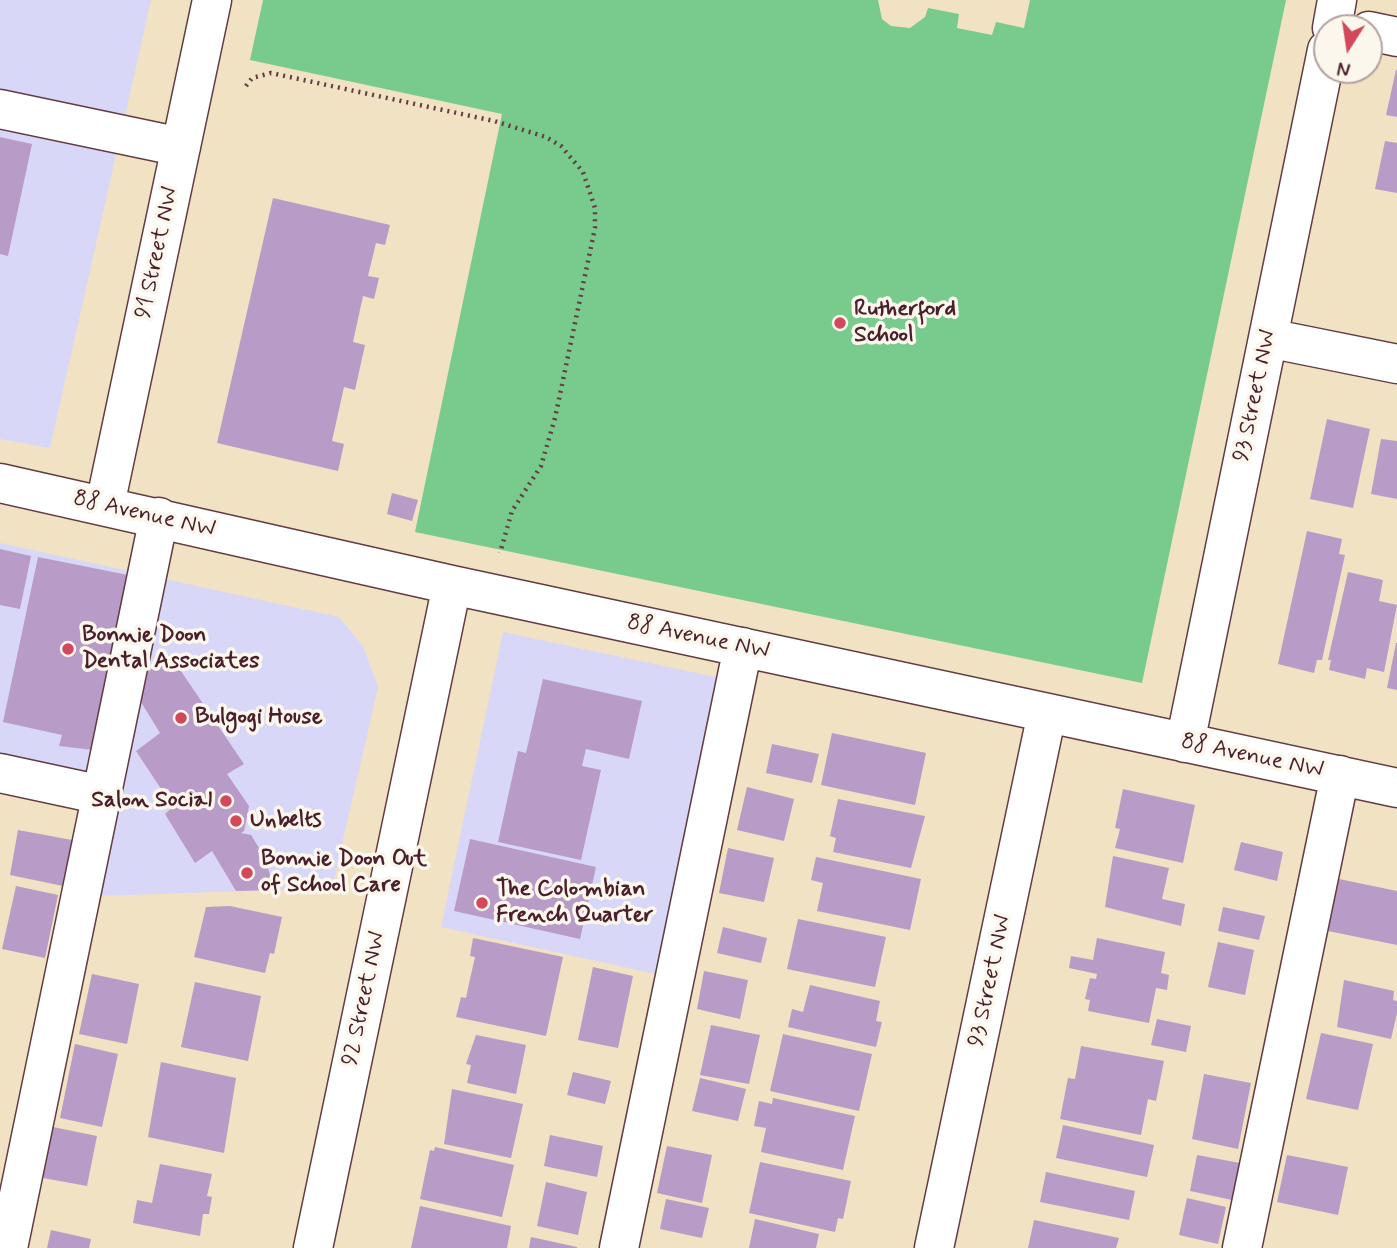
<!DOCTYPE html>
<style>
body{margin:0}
#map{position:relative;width:1397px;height:1248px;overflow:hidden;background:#f0e2c3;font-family:Mynerve,sans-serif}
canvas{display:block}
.north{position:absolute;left:1313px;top:14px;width:70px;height:70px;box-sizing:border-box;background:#fbf7ec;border:2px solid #b4a19f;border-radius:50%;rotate:192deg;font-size:19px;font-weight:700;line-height:28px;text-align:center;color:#4a1f2b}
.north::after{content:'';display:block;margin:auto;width:24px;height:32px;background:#d1495b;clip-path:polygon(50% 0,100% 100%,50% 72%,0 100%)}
</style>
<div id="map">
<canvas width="1397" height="1248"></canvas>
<div class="north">N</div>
</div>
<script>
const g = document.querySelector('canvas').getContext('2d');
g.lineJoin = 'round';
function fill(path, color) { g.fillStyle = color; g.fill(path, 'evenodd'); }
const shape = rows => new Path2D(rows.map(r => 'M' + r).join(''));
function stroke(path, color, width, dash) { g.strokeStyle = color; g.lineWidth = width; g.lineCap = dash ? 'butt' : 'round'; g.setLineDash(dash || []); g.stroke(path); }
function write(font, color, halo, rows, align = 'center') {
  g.font = font + ' Mynerve,sans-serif'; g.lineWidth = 7; g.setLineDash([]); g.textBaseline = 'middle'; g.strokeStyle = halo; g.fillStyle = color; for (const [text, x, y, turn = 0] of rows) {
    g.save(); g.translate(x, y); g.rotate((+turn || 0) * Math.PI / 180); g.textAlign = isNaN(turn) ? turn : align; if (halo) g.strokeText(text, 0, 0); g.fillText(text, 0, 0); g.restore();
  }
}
const built = shape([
 [0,0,151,0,50,448,0,439],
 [0,543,339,617,363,646,378,687,332,888,97,896,116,811,0,784],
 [503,632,725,679,665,976,441,927]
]);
const green = shape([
 [263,0,878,0,882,19,891,26,910,28,925,17,928,8,959,14,957,28,992,35,996,22,1024,28,1030,0,1286,0,1142,683,415,532,502,114,250,60]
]);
const building = shape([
 [1396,70,1397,70,1397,117,1386,115],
 [0,137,32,144,8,256,0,254],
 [1385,141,1397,143,1397,193,1375,189],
 [273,198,390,225,385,245,376,243,368,276,379,278,374,299,363,296,353,342,365,345,355,390,344,387,332,441,344,444,338,471,217,443],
 [1327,419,1370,429,1353,508,1310,499],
 [1381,439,1397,441,1397,499,1371,494],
 [392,493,418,500,412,521,387,514],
 [1307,531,1342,539,1339,554,1345,555,1322,660,1317,660,1314,673,1278,664],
 [0,549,31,556,20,609,0,605],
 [38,557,133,576,93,750,59,746,62,735,3,722],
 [1348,572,1383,580,1379,601,1397,605,1384,672,1367,668,1365,679,1329,670,1331,660,1328,660],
 [1396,643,1397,643,1397,690,1387,688],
 [170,655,244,764,227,774,249,806,244,831,241,833,251,835,264,856,275,890,236,891,212,851,195,863,165,814,173,807,136,751,160,733,141,702,145,674],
 [543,679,642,701,629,759,586,749,582,766,601,770,581,860,498,842,518,751,526,753],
 [832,733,926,753,915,805,821,785],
 [772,744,819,754,812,783,766,773],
 [747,787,794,799,784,841,737,830],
 [1123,789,1195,805,1183,863,1115,848,1120,829,1115,828],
 [838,799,925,816,911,868,833,852,836,838,830,836],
 [18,830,72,840,63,886,10,875],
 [470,839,596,867,580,939,454,911],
 [1241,842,1283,852,1277,881,1234,870],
 [728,848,774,858,764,902,719,893],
 [1113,856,1169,868,1162,899,1185,904,1181,926,1105,907],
 [816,857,921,879,910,930,817,911,823,883,811,880],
 [1339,879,1397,891,1397,945,1328,931],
 [16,886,58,895,45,958,2,949],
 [230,906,282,917,274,954,270,953,265,973,194,957,206,907],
 [1223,907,1265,916,1259,940,1218,931],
 [798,919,886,937,875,987,787,969],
 [723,927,767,938,761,963,717,953],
 [473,938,563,957,546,1036,456,1017,461,997,466,998,470,979,475,957,470,956],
 [1097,938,1165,952,1161,973,1169,975,1167,990,1156,988,1149,1023,1088,1011,1090,1000,1085,999,1090,978,1096,979,1097,974,1069,968,1071,956,1093,960],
 [1218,942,1254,950,1245,995,1208,987],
 [593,967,633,976,618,1048,578,1040],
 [704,971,748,980,740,1019,697,1009],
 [92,974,139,984,127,1044,79,1034],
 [1344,980,1394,991,1393,1000,1397,1001,1397,1013,1391,1039,1337,1027],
 [195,982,261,996,248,1061,181,1047],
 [810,985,880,1001,876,1021,882,1022,876,1047,788,1027,792,1009,803,1012],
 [1157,1019,1191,1026,1186,1052,1151,1045],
 [711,1025,760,1035,749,1084,700,1075],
 [1321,1033,1373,1044,1358,1110,1306,1099],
 [783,1034,872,1054,859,1111,770,1091],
 [476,1035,526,1045,516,1094,467,1083,471,1065,466,1064],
 [75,1044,118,1054,102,1127,60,1118],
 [1081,1046,1164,1061,1156,1101,1148,1099,1141,1135,1060,1119,1068,1078,1075,1079],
 [161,1062,236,1078,224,1153,148,1137],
 [573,1072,611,1081,605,1104,567,1095],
 [1204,1074,1251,1083,1238,1149,1192,1139],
 [700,1078,746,1089,738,1121,692,1111],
 [452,1089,523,1104,511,1158,444,1144],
 [773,1098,855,1116,843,1170,761,1152,766,1128,754,1126,759,1101,772,1104],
 [1063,1125,1154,1145,1147,1177,1056,1158],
 [53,1127,97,1136,87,1186,43,1178],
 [550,1135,603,1146,597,1177,544,1166],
 [667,1146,712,1155,702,1203,657,1193],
 [435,1147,514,1165,502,1217,420,1199,430,1150,434,1151],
 [1197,1155,1240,1163,1232,1200,1190,1191],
 [1287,1155,1348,1167,1338,1215,1277,1202],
 [760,1162,851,1181,843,1219,838,1218,835,1232,749,1213],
 [160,1164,212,1174,207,1196,212,1197,209,1214,203,1214,200,1236,133,1223,137,1200,152,1203],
 [1046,1172,1135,1191,1129,1220,1040,1202],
 [546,1182,587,1192,578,1235,537,1226],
 [1187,1198,1226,1207,1218,1244,1179,1235],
 [666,1199,709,1208,702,1238,660,1229],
 [420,1206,511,1226,507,1248,411,1248],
 [755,1219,819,1234,816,1248,749,1248],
 [1034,1220,1119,1238,1116,1248,1028,1248],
 [51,1230,91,1239,89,1248,47,1248],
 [531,1237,577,1247,577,1248,529,1248]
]);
const path = shape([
 [246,86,252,78,271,73,494,121,546,137,561,146,583,172,595,208,595,228,555,418,541,466,512,511,500,553]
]);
const minor = shape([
 [1332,28,1337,0],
 [1369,31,1397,37],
 [0,109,181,147],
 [1268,338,1397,364],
 [0,483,452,585,1397,788],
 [105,505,212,0],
 [1185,743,1327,50],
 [0,773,102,795],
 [8,1248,159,517],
 [313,1248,452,585],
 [619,1248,743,647],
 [934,1248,1047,713],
 [1242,1248,1340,775]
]);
const markers = [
 [840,323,7,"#d1495b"],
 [68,649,7,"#d1495b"],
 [181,718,7,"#d1495b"],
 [226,801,7,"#d1495b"],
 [236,821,7,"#d1495b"],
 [247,873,7,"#d1495b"],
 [482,903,7,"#d1495b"]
];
const streetNames = [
 ["91 Street NW",158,253,-78],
 ["93 Street NW",1256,396,-78],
 ["88 Avenue NW",144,515,13],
 ["88 Avenue NW",698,638,12],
 ["88 Avenue NW",1252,757,12],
 ["93 Street NW",991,981,-78],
 ["92 Street NW",365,999,-78]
];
const poiNames = [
 ["Rutherford",854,310],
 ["School",854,336],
 ["Bonnie Doon",82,636],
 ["Dental Associates",82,662],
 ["Bulgogi House",195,718],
 ["Salon Social",212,801,"right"],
 ["Unbelts",250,821],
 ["Bonnie Doon Out",261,860],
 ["of School Care",261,886],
 ["The Colombian",496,890],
 ["French Quarter",496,916]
];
fill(built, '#d9d7f8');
fill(green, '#79cb8d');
fill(building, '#b99bc7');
stroke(minor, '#633c42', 41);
stroke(path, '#633c42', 4.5, [2, 5]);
stroke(minor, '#fff', 38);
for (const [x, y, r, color] of markers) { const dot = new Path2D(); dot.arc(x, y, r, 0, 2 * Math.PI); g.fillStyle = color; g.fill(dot); stroke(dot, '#fbf7ec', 2.5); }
write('23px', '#4a1f2b', '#fbf7ec', streetNames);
write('bold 23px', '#4a1f2b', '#fbf7ec', poiNames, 'left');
</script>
